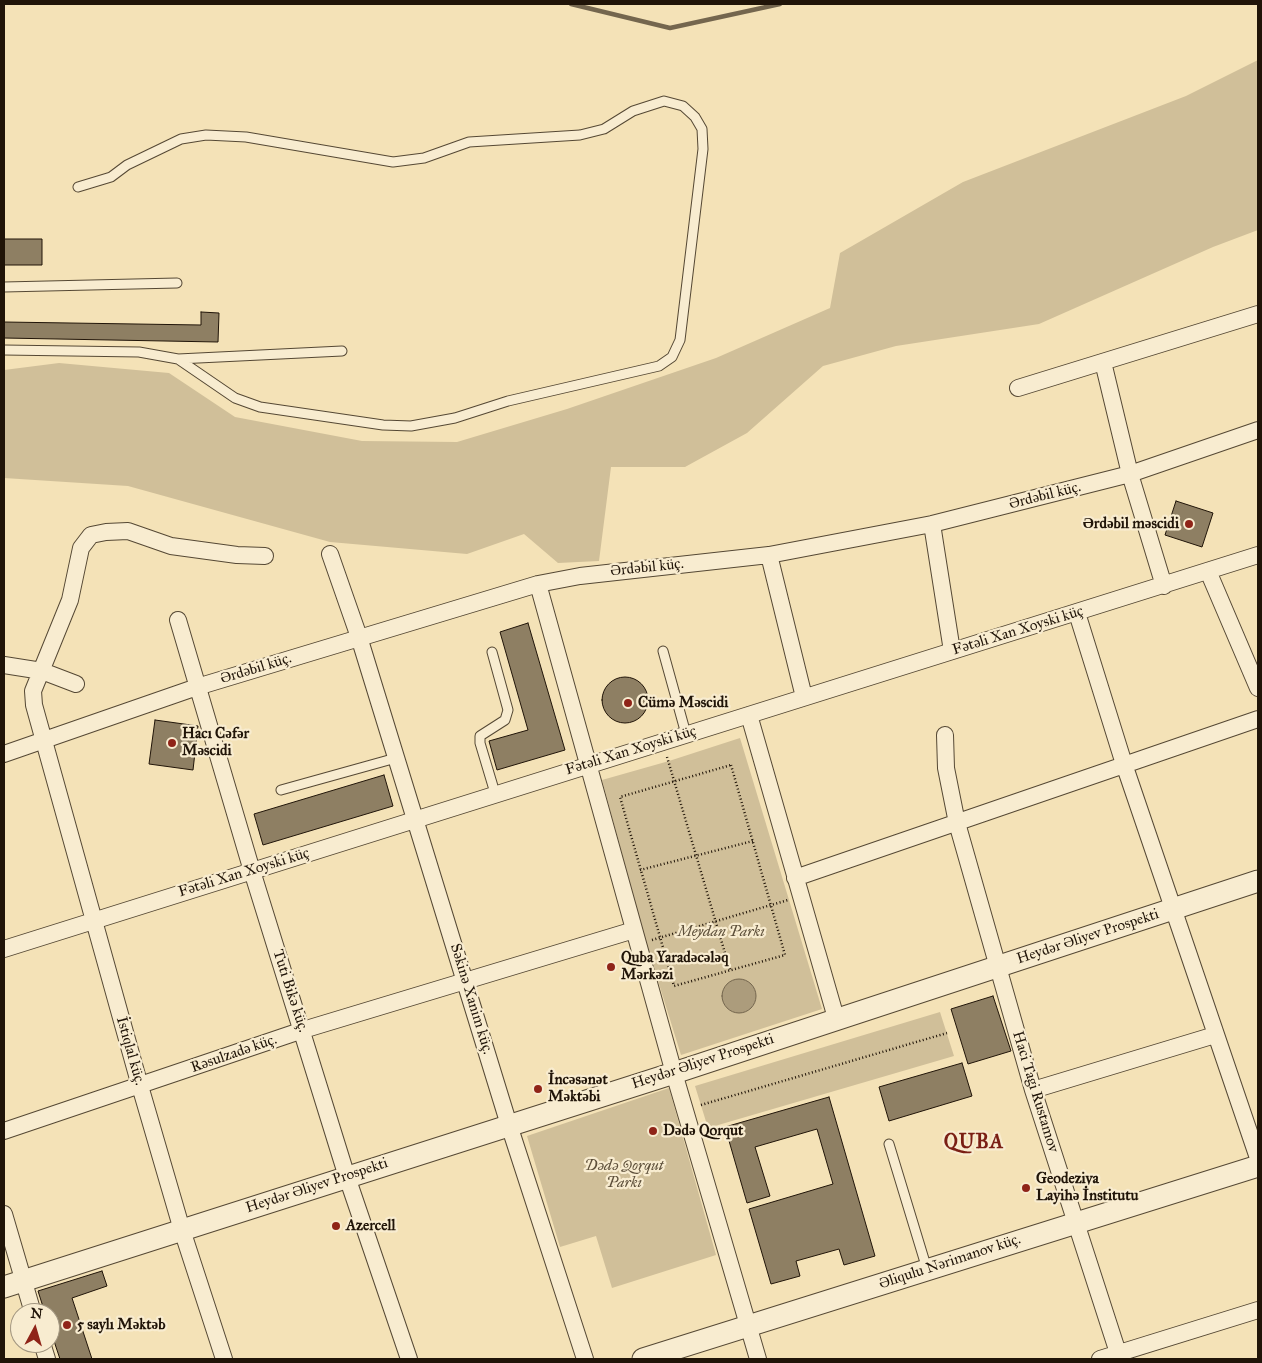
<!DOCTYPE html>
<meta charset="utf-8">
<style>
body{margin:0}
#map{position:relative;width:1262px;height:1363px;overflow:hidden;background:#f4e2b7;font-family:"IM FELL Great Primer",serif}
canvas{display:block}
.frame{position:absolute;inset:0;border:5px solid #201408;pointer-events:none}
.north{position:absolute;left:10px;top:1303px;width:50px;height:50px;box-sizing:border-box;background:#f8ecd0;border:1px solid #a29680;border-radius:50%;rotate:6deg;font-size:14px;font-weight:700;line-height:20px;text-align:center;color:#201408}
.north::after{content:'';display:block;margin:auto;width:18px;height:22px;background:#8f2418;clip-path:polygon(50% 0,100% 100%,50% 72%,0 100%)}
</style>
<div id="map">
<canvas width="1262" height="1363"></canvas>
<div class="frame"></div>
<div class="north">N</div>
</div>
<script>
const g = document.querySelector('canvas').getContext('2d');
g.lineJoin = 'round';
function fill(path, color) { g.fillStyle = color; g.fill(path, 'evenodd'); }
const shape = rows => new Path2D(rows.map(r => 'M' + r).join(''));
function stroke(path, color, width, dash) { g.strokeStyle = color; g.lineWidth = width; g.lineCap = dash ? 'butt' : 'round'; g.setLineDash(dash || []); g.stroke(path); }
function write(font, color, halo, rows, align = 'center') {
  g.font = font + ' "IM FELL Great Primer",serif'; g.lineWidth = 4.5; g.setLineDash([]); g.textBaseline = 'middle'; g.strokeStyle = halo; g.fillStyle = color; for (const [text, x, y, turn = 0] of rows) {
    g.save(); g.translate(x, y); g.rotate((+turn || 0) * Math.PI / 180); g.textAlign = isNaN(turn) ? turn : align; if (halo) g.strokeText(text, 0, 0); g.fillText(text, 0, 0); g.restore();
  }
}
const green = shape([
 [1258,60,1258,230,1213,247,1039,324,896,346,823,366,747,433,685,467,611,467,599,561,558,563,524,534,467,554,330,542,128,486,4,478,4,370,59,363,169,373,235,417,362,441,457,442,567,409,716,358,830,308,840,253,963,182,1186,96],
 [740,738,822,1009,681,1055,646,942,602,780,669,761],
 [940,1012,954,1056,708,1128,695,1086],
 [669,1088,716,1255,612,1288,596,1236,560,1247,527,1136]
]);
const water = shape([
 '722 996a17 17 0 1 1 34 0a17 17 0 1 1-34 0Z'
]);
const stream = shape([
 [571,4,670,28,780,4]
]);
const building = shape([
 [4,239,42,239,42,265,4,265,4,239],
 [201,312,219,313,218,342,4,338,4,322,201,325,201,312],
 [1176,501,1213,513,1202,547,1165,535,1176,501],
 [528,623,565,750,497,770,489,741,528,730,500,632,528,623],
 '602 700a23 23 0 1 1 46 0a23 23 0 1 1-46 0Z',
 [155,720,198,726,193,770,149,764,155,720],
 [384,775,393,806,263,845,254,814,384,775],
 [993,996,1011,1051,968,1064,951,1009,993,996],
 [962,1063,972,1096,889,1121,879,1087,962,1063],
 [829,1097,875,1256,844,1265,839,1249,796,1261,800,1276,771,1284,749,1209,833,1184,817,1129,755,1147,770,1196,747,1203,725,1127,829,1097],
 [102,1271,107,1286,72,1298,92,1359,60,1359,50,1329,50,1313,45,1313,38,1291,102,1271]
]);
const path = shape([
 [667,757,730,970],
 [731,765,785,955,674,986,620,797,731,765],
 [640,870,753,841],
 [652,940,788,900],
 [701,1105,947,1033]
]);
const service = shape([
 [4,287,177,283],
 [4,350,139,352,178,359,235,398,260,407,383,425,411,426,455,418,508,401,659,366,672,357,680,340,703,149,702,129,695,117,683,106,664,101,633,111,604,129,580,135,469,142,424,158,393,162,246,137,206,135,181,139,127,165,111,177,78,187],
 [178,359,342,351],
 [663,651,686,734],
 [492,652,508,710,505,720,480,736,480,743,495,793],
 [281,790,396,758],
 [889,1144,927,1269]
]);
const minor = shape([
 [1103,362,1130,474,1164,586],
 [1018,388,1258,314],
 [932,524,952,651],
 [330,554,359,637,509,1125,585,1359],
 [769,555,804,697],
 [1208,571,1258,688],
 [538,584,674,1073,758,1359],
 [1077,613,1124,764,1258,1158],
 [178,620,252,871,347,1177,409,1359],
 [4,665,42,671,76,684],
 [749,715,836,1018],
 [945,735,946,768,957,823,1033,1090,1120,1359],
 [4,754,197,687,538,584,580,576,769,555,932,524,1130,474,1258,430],
 [795,878,1258,719],
 [4,949,1258,555],
 [1033,1090,1215,1035],
 [4,1131,303,1030,634,930],
 [4,1214,33,1313],
 [42,1343,47,1359],
 [224,1359,182,1230,140,1086,34,705,33,691,70,600,81,548,91,535,106,532,128,531,171,546,237,555,265,556],
 [1100,1359,1258,1310]
]);
const tertiary = shape([
 [4,1287,674,1073,1258,881],
 [643,1359,1258,1166]
]);
const markers = [
 [1189,524,5,"#8f2418"],
 [628,703,5,"#8f2418"],
 [172,743,5,"#8f2418"],
 [611,967,5,"#8f2418"],
 [538,1089,5,"#8f2418"],
 [653,1131,5,"#8f2418"],
 [1026,1188,5,"#8f2418"],
 [336,1226,5,"#8f2418"],
 [67,1325,5,"#8f2418"]
];
const streetNames = [
 ["Ərdəbil küç.",1045,496,-14],
 ["Ərdəbil küç.",647,568,-6],
 ["Fətəli Xan Xoyski küç",1018,631,-17],
 ["Ərdəbil küç.",256,669,-17],
 ["Fətəli Xan Xoyski küç",631,751,-17],
 ["Fətəli Xan Xoyski küç",244,873,-17],
 ["Heydər Əliyev Prospekti",1088,937,-18],
 ["Tuti Bikə küç.",290,991,72],
 ["Səkinə Xanim küç.",471,999,73],
 ["İstiqlal küç.",130,1051,74],
 ["Rəsulzadə küç.",234,1054,-19],
 ["Heydər Əliyev Prospekti",703,1062,-18],
 ["Haci Tagi Rustamov",1035,1092,73],
 ["Heydər Əliyev Prospekti",317,1186,-18],
 ["Əliqulu Nərimanov küç.",950,1262,-18]
];
const poiNames = [
 ["Ərdəbil məscidi",1179,524,"right"],
 ["Cümə Məscidi",638,703],
 ["Hacı Cəfər",182,734],
 ["Məscidi",182,751],
 ["Quba Yaradəcələq",621,958],
 ["Mərkəzi",621,975],
 ["İncəsənət",548,1080],
 ["Məktəbi",548,1097],
 ["Dədə Qorqut",663,1131],
 ["Geodeziya",1036,1179],
 ["Layihə İnstitutu",1036,1196],
 ["Azercell",346,1226],
 ["5 saylı Məktəb",77,1325]
];
const parkNames = [
 ["Meydan Parkı",721,932],
 ["Dədə Qorqut",624,1166],
 ["Parkı",624,1183]
];
const districtNames = [
 ["QUBA",974,1143]
];
fill(green, '#d0bf99');
fill(water, '#ac9c7c');
stroke(water, '#74664e', 1);
stroke(stream, '#74664e', 4.5);
fill(building, '#8e7f63');
stroke(building, '#201408', 1);
stroke(service, '#554834', 11);
stroke(minor, '#554834', 18);
stroke(tertiary, '#554834', 23);
stroke(path, '#201408', 2.5, [1, 2.5]);
stroke(service, '#f8ecd0', 9);
stroke(minor, '#f8ecd0', 16);
stroke(tertiary, '#f8ecd0', 21);
for (const [x, y, r, color] of markers) { const dot = new Path2D(); dot.arc(x, y, r, 0, 2 * Math.PI); g.fillStyle = color; g.fill(dot); stroke(dot, '#f8ecd0', 2); }
write('15px', '#201408', '#f8ecd0', streetNames);
write('bold 15px', '#201408', '#f8ecd0', poiNames, 'left');
write('italic 15px', '#5e503b', '#f8ecd0', parkNames);
g.letterSpacing = '1px';
write('bold 20px', '#7a1f14', '#f8ecd0', districtNames);
g.letterSpacing = '0px';
</script>
